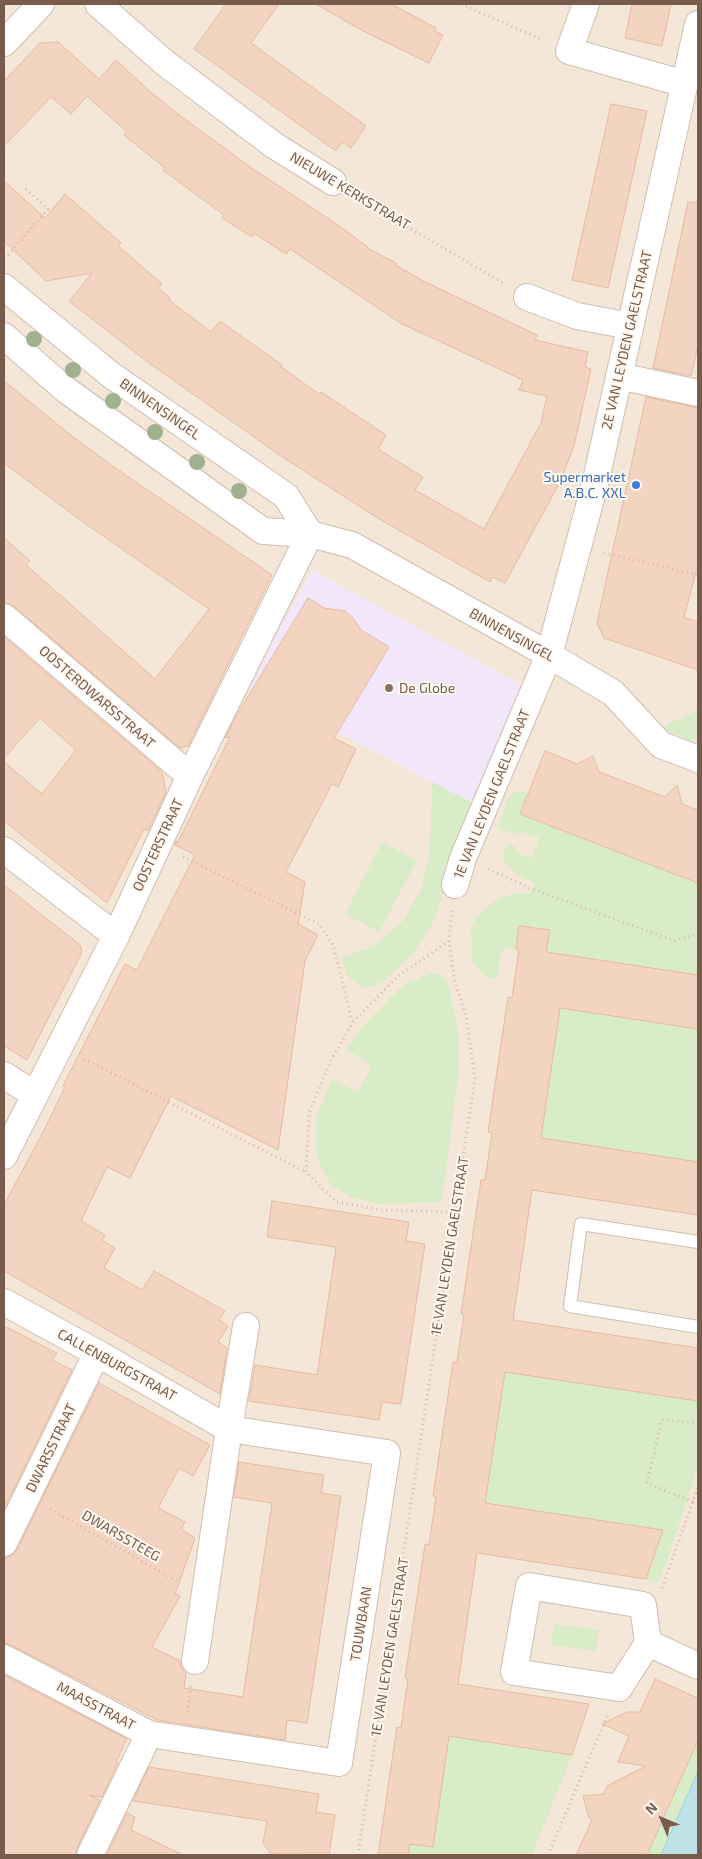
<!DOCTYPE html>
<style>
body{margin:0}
#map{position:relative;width:702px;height:1859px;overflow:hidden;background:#fdf5ea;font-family:"Exo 2",sans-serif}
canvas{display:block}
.frame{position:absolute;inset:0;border:5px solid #795b4c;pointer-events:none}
.north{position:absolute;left:637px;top:1794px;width:50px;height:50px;-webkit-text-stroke:4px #fff9f1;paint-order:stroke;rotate:315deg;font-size:14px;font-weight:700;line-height:20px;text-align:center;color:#795b4c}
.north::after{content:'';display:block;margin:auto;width:18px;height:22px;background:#795b4c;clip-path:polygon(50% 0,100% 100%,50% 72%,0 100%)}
</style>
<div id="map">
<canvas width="702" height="1859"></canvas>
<div class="frame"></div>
<div class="north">N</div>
</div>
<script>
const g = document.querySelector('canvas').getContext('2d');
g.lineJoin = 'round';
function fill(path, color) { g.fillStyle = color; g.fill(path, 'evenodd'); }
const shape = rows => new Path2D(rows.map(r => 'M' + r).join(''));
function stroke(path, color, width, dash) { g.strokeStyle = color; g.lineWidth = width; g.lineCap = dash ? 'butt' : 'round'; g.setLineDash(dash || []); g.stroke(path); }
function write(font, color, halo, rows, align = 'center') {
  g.font = font + ' "Exo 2",sans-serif'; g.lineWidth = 4; g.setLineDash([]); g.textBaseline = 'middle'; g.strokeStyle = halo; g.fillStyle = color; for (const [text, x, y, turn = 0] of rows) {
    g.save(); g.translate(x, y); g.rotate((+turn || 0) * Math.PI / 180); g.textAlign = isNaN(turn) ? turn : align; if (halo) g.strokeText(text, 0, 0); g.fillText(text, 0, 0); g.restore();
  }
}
const residential = shape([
 [4,4,698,4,698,1855,4,1855]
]);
const education = shape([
 [312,570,529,689,475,804,249,687]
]);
const green = shape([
 [698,710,698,734,694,742,660,728],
 [432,782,475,804,433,923,413,953,383,982,363,989,347,975,341,958,374,946,404,920,422,887,430,849],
 [519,790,528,794,521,814,698,883,698,975,546,952,549,930,520,926,516,949,505,948,501,952,497,979,484,976,472,961,471,927,477,917,493,902,503,897,516,893,530,894,535,883,516,874,502,858,508,844,516,847,514,852,532,858,539,838,522,832,520,836,497,827,510,795],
 [382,842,417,860,379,932,345,914],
 [431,973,442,976,449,987,459,1038,459,1069,442,1200,437,1202,378,1204,349,1197,332,1186,320,1166,316,1149,316,1118,332,1079,358,1092,372,1066,346,1049,362,1027,403,985],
 [539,1005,698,1029,698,1162,519,1135,544,1119,557,1028],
 [482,1368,698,1401,698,1467,667,1561,657,1583,646,1579,663,1530,463,1500],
 [554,1624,599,1630,596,1651,551,1645],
 [427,1733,572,1755,532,1855,408,1855,410,1844,433,1847,446,1756],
 [698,1740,698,1771,661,1855,647,1855]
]);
const water = shape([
 [698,1771,698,1855,661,1855,698,1771]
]);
const building = shape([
 [226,4,279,4,251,43,366,126,351,148,342,142,336,151,194,49,226,4],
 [316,4,391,4,436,28,435,31,443,35,429,63,363,31,316,4],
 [632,4,671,4,662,46,625,38,632,4],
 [58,42,99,79,116,60,147,89,179,115,253,169,332,221,368,247,367,248,396,263,395,265,425,282,537,335,535,340,588,352,585,367,591,369,574,446,560,482,505,583,493,577,490,582,381,520,284,458,149,363,69,301,92,273,46,281,4,241,4,181,45,218,65,194,121,243,118,246,162,284,159,288,170,298,169,300,211,332,220,321,282,365,281,367,319,394,321,392,386,435,378,449,423,477,415,490,484,529,541,423,547,396,519,390,523,380,402,324,290,249,286,254,254,233,252,237,222,218,224,215,163,170,165,168,124,135,127,132,87,96,71,114,51,97,4,146,4,81,40,43,58,42],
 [611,104,647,111,608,288,572,280,611,104],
 [688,202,698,203,698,345,691,376,653,368,688,202],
 [4,381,68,433,111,465,272,575,188,746,180,748,14,606,4,602,4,538,30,561,26,565,155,679,209,609,83,522,4,463,4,381],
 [646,397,698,408,698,564,684,617,698,622,698,670,604,638,597,623,646,397],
 [308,598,324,608,345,611,353,618,361,630,389,647,334,738,356,749,338,787,332,784,286,872,305,882,298,924,318,935,305,961,278,1150,171,1096,130,1178,107,1167,81,1221,105,1235,102,1240,115,1248,104,1268,142,1290,154,1271,225,1311,219,1320,228,1326,218,1342,227,1348,220,1394,4,1271,4,1205,42,1134,65,1087,63,1086,125,964,137,970,195,855,175,845,176,841,177,844,230,737,225,738,235,718,308,598],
 [4,637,162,772,166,792,148,831,144,829,107,903,4,821,4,762,42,794,76,750,40,718,4,758,4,637],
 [545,751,577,764,593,756,599,772,665,797,677,785,682,804,698,810,698,883,520,814,545,751],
 [4,885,80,945,82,952,27,1060,4,1046,4,885],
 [519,926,550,930,546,952,698,975,698,1029,560,1008,541,1138,698,1162,698,1215,532,1190,513,1320,698,1348,698,1401,505,1372,485,1503,663,1530,646,1579,477,1553,458,1684,589,1704,572,1755,449,1736,433,1847,410,1844,408,1855,378,1855,397,1727,401,1728,408,1679,405,1678,425,1544,429,1545,436,1497,433,1496,453,1362,457,1362,464,1314,461,1314,481,1180,485,1180,492,1133,488,1132,508,997,512,998,519,950,516,949,519,926],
 [272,1201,409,1222,406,1241,425,1244,401,1404,382,1402,379,1420,249,1401,255,1365,317,1375,336,1247,267,1237,272,1201],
 [4,1326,57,1353,52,1360,72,1370,4,1509,4,1326],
 [99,1383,210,1445,193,1476,179,1468,158,1508,185,1522,181,1529,195,1538,175,1594,180,1596,152,1647,180,1661,181,1667,186,1673,184,1688,243,1697,272,1503,234,1497,239,1462,324,1475,321,1493,341,1496,307,1723,287,1720,285,1740,157,1720,11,1645,4,1643,4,1558,12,1556,17,1550,99,1383],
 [4,1675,127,1739,116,1762,118,1762,102,1797,89,1795,100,1800,77,1848,75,1855,4,1855,4,1675],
 [655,1679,698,1698,698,1740,647,1855,576,1855,592,1820,589,1818,583,1796,604,1794,607,1786,646,1766,618,1762,629,1736,602,1724,627,1712,640,1712,655,1679],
 [149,1767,319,1794,316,1812,335,1815,329,1855,271,1854,263,1843,267,1821,133,1801,149,1767],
 [127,1813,135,1817,131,1830,183,1855,107,1855,127,1813]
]);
const path = shape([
 [461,4,543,40],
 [355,196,505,284],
 [8,255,48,209,25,188],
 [604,553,698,575],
 [183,857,319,924,333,945,352,1021],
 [488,869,532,889,675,941,698,934],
 [449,941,398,976,353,1022,331,1060,309,1113,306,1172,336,1202,381,1210,455,1212],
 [84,1059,306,1172],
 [693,1502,647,1483,662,1420,698,1423],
 [50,1509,180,1583],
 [662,1588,698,1487],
 [187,1712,191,1686],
 [358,1855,475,1078,466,1017,455,983,449,941,452,910],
 [548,1855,608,1714]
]);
const lane = shape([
 [698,1242,581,1224,570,1306,698,1327]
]);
const street = shape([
 [98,4,165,63,275,146,333,182],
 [586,4,569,51,685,84],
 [4,43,41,4],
 [4,287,111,375,286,496,310,534],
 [527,297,577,316,630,326],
 [4,336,66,390,263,531,310,534,352,545,549,655,613,693,661,745,698,759],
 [619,376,698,393],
 [4,617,190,776],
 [4,850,116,936],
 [455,885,463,858,549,655,595,484,698,24],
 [4,1075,35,1095],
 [4,1156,116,936,190,776,310,534],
 [4,1302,97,1353,229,1429,387,1453,339,1763,149,1734,4,1658],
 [4,1543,97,1353],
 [529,1586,643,1605,648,1643,619,1688,514,1672,529,1586],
 [648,1643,698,1666],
 [195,1661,229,1429,246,1326],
 [90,1855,149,1734]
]);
const trees = [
 [34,339],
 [73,370],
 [113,401],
 [155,432],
 [197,462],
 [239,491]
];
const markers = [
 [636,485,5,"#3f7fe0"],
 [389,688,5,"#8d6e63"]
];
const streetNames = [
 ["NIEUWE KERKSTRAAT",350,191,31],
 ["2E VAN LEYDEN GAELSTRAAT",627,340,-77],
 ["BINNENSINGEL",160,409,35],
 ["BINNENSINGEL",512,635,29],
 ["OOSTERDWARSSTRAAT",97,697,41],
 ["1E VAN LEYDEN GAELSTRAAT",492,794,-68],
 ["OOSTERSTRAAT",158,845,-65],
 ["1E VAN LEYDEN GAELSTRAAT",450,1246,-81],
 ["CALLENBURGSTRAAT",117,1365,29],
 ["DWARSSTRAAT",51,1448,-64],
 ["DWARSSTEEG",121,1536,30],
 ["TOUWBAAN",361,1624,-81],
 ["1E VAN LEYDEN GAELSTRAAT",390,1647,-81],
 ["MAASSTRAAT",96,1706,28]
];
const shopNames = [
 ["Supermarket",626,477],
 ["A.B.C. XXL",626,493]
];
const educationNames = [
 ["De Globe",399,688]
];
fill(residential, '#f5e7d8');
fill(education, '#f2e6fa');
fill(green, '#d7ecc7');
fill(water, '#bde2e8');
stroke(water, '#a3d2da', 1);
fill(building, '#f3d4c1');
stroke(building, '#e6baa1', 1);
stroke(lane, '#d0bdae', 14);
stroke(street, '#d0bdae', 28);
stroke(path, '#d9b7a3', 3, [1, 4]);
stroke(lane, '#fff', 12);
stroke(street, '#fff', 26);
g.fillStyle = '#9fb18d';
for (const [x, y] of trees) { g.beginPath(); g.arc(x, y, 8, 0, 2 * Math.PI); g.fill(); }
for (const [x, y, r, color] of markers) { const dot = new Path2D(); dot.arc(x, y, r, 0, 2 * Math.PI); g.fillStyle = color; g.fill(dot); stroke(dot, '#fff9f1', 2); }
write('14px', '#795b4c', '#fff9f1', streetNames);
write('14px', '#366cbe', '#fff9f1', shopNames, 'right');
write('14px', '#785e54', '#fff9f1', educationNames, 'left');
</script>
